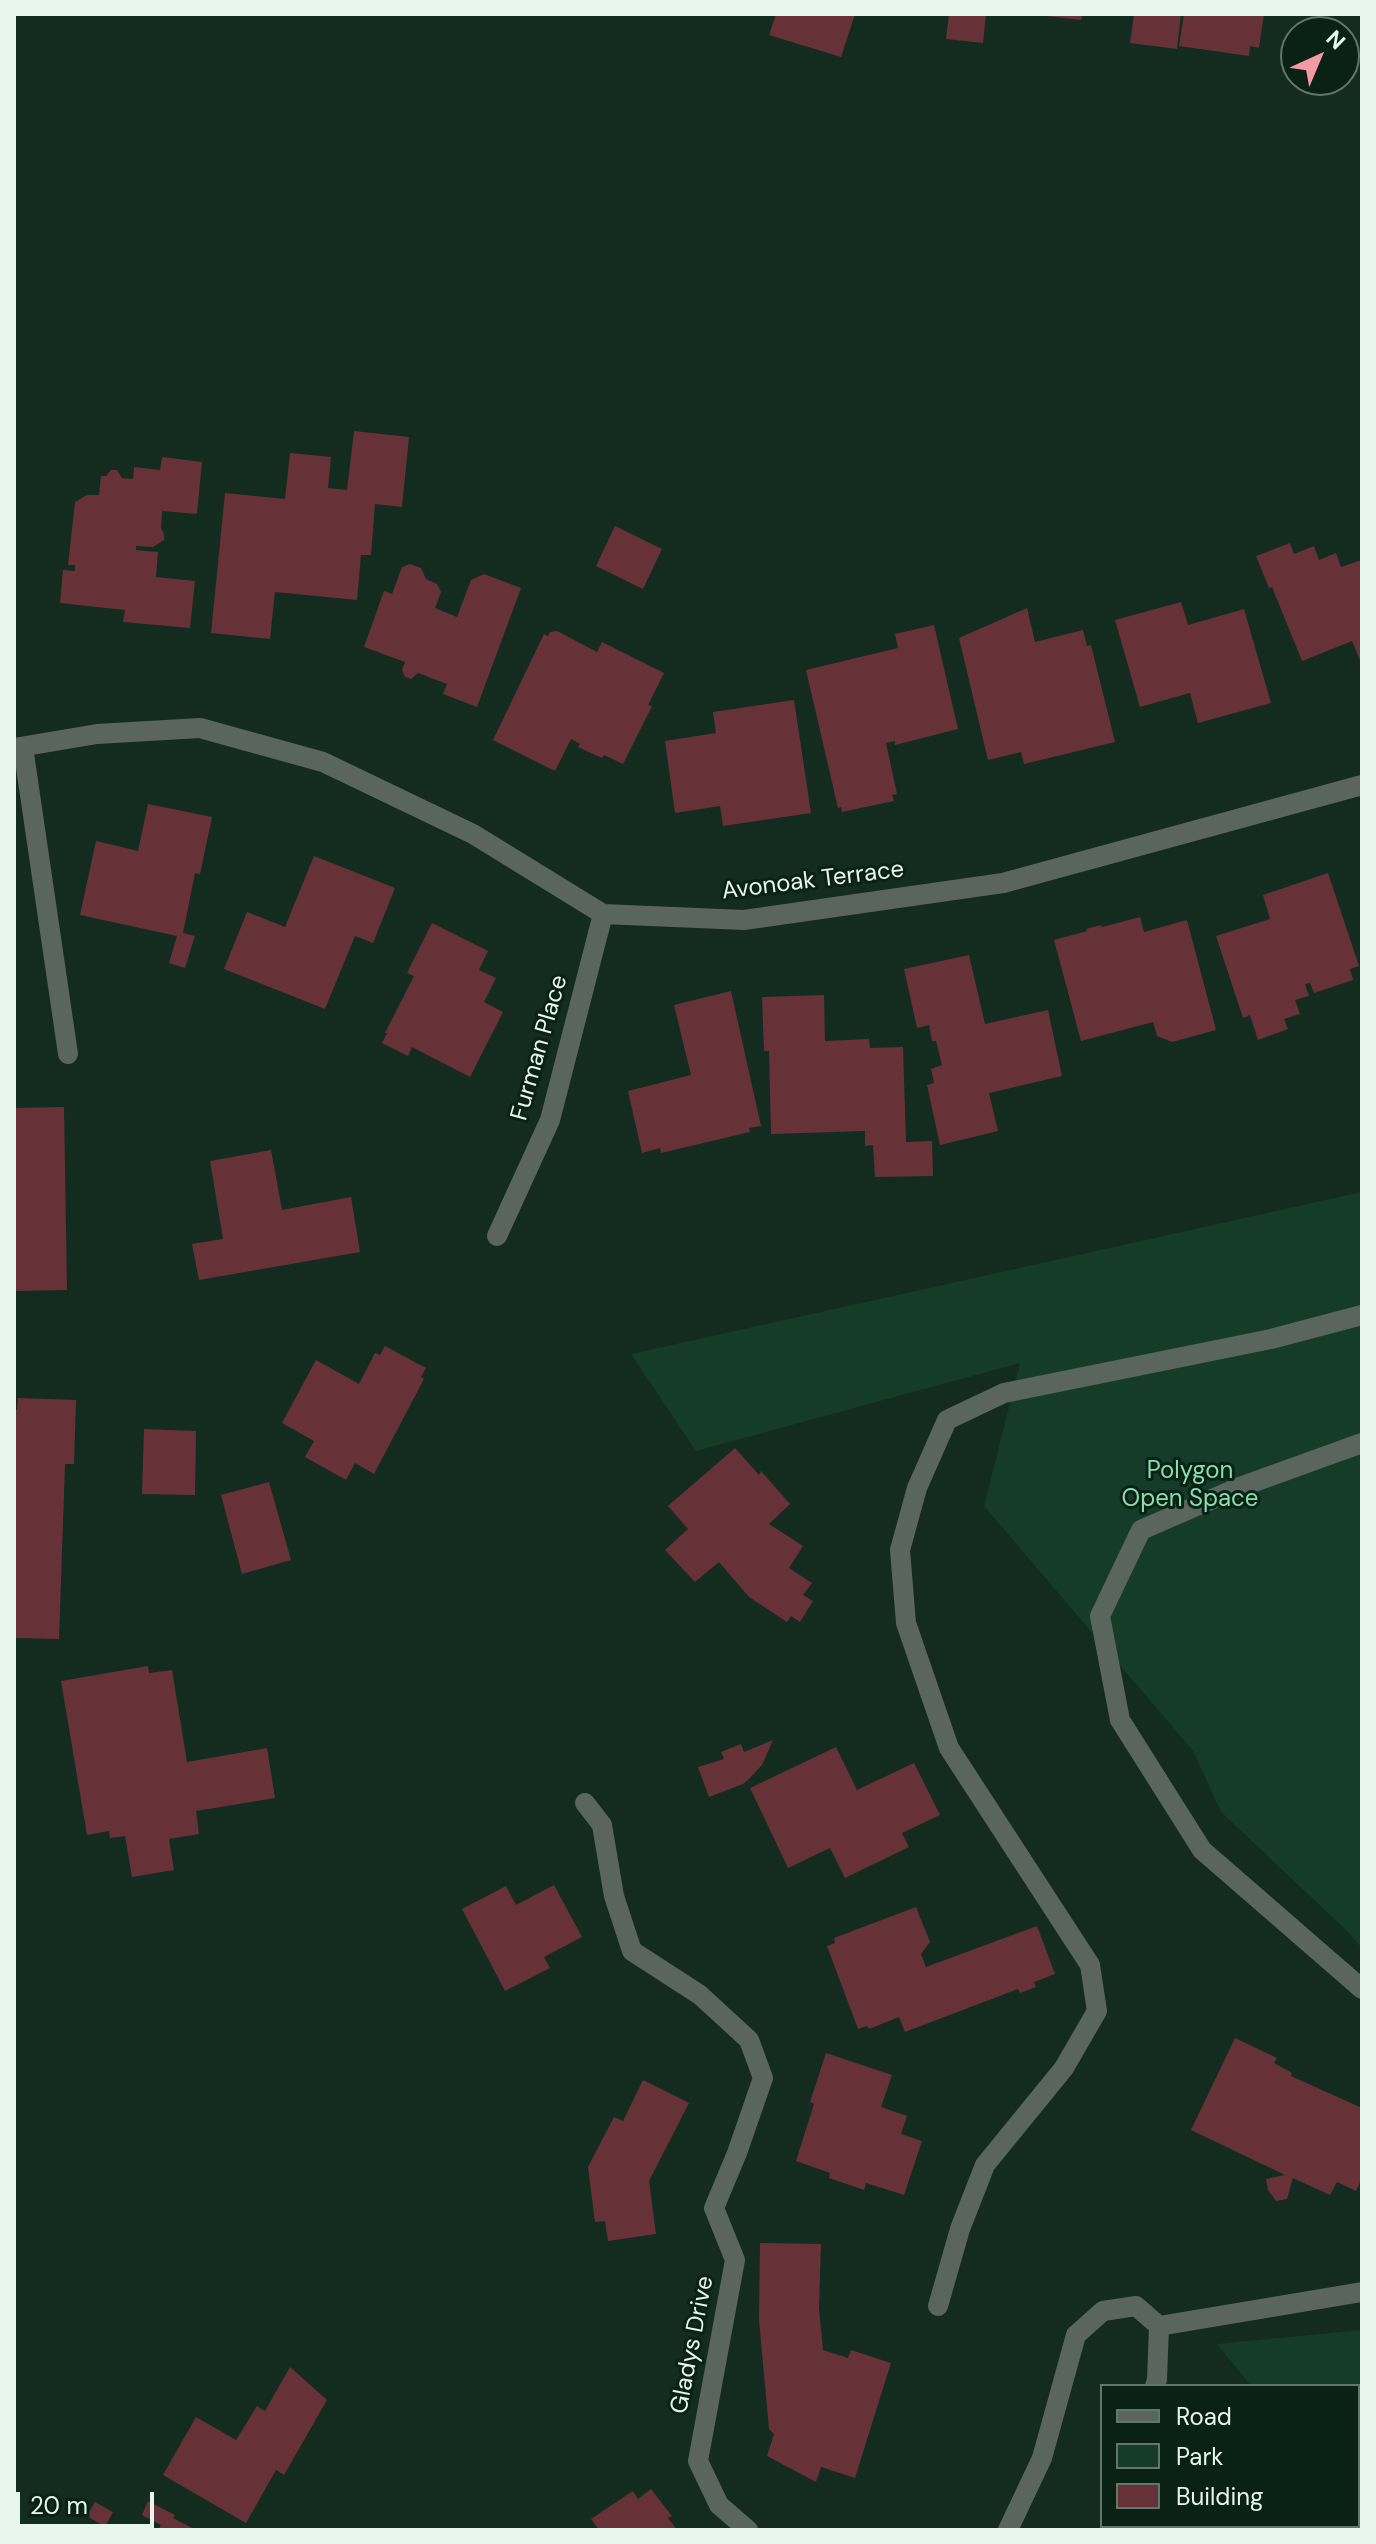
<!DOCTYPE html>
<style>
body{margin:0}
#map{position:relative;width:1376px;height:2544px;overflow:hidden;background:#142b1f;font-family:"DM Sans",sans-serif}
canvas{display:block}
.frame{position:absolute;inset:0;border:16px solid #e7f6ec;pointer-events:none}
.legend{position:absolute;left:1100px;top:2384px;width:260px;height:144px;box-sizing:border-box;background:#0a2215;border:2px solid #62776b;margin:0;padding:10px 14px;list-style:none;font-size:24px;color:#e7f6ec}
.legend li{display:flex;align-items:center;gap:16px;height:40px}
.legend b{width:40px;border:2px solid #62776b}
.north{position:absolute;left:1280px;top:16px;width:80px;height:80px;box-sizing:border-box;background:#0a2215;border:2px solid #62776b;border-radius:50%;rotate:44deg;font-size:22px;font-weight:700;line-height:32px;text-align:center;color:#e7f6ec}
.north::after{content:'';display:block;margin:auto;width:28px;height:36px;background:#f49aa2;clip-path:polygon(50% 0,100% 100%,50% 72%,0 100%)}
.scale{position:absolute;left:16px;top:2492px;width:138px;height:36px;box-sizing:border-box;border:4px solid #e7f6ec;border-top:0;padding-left:10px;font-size:24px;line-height:28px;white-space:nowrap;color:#e7f6ec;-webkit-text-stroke:6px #0a2215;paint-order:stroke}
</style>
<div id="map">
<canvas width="1376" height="2544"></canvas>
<div class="frame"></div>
<ul class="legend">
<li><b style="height:10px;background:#5a655e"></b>Road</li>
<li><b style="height:22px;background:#153c28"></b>Park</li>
<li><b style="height:22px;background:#663238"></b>Building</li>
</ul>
<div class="north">N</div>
<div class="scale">20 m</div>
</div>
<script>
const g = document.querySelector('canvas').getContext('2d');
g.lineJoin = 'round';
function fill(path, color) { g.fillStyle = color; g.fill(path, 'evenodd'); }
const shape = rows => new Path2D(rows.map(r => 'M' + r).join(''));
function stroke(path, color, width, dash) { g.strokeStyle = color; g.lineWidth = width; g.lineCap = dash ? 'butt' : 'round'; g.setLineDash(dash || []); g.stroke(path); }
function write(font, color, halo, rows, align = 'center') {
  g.font = font + ' "DM Sans",sans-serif'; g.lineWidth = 6; g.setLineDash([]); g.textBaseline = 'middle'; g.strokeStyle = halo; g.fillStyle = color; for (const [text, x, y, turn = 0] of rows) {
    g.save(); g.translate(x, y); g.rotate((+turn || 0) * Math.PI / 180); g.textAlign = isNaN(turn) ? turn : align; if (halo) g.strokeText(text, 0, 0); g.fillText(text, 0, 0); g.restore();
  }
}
const green = shape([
 [1362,1192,1362,1948,1346,1930,1221,1812,1193,1751,984,1506,1020,1363,696,1451,631,1354],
 [1362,2330,1362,2525,1358,2520,1358,2386,1251,2386,1217,2344]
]);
const building = shape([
 [776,14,855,14,841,57,769,35],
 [949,14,986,14,983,43,946,39],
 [1046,14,1082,14,1081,20,1046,16],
 [1134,14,1181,14,1177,49,1130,43],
 [1184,14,1264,14,1259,48,1250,46,1249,56,1179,46],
 [354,431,409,437,402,507,375,504,371,555,361,555,357,600,275,592,270,639,211,633,225,493,285,499,290,453,331,457,328,488,347,490],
 [162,457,202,462,197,514,162,511,161,528,164,534,164,540,153,547,136,546,136,550,158,552,156,577,195,581,190,628,123,622,125,610,60,603,63,570,75,571,75,565,68,565,75,502,87,495,99,495,101,476,106,476,111,470,117,470,122,478,133,479,134,467,160,470],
 [615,526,662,549,643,589,596,566],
 [1290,543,1294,554,1314,546,1319,560,1336,553,1341,567,1362,560,1362,665,1352,641,1302,661,1272,587,1269,588,1256,556],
 [410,564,421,568,426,579,437,584,441,592,435,608,457,617,471,580,484,574,521,588,477,707,443,694,447,684,418,673,411,679,405,677,402,670,405,662,364,647,384,591,392,594,402,567],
 [1181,602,1188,625,1244,609,1271,703,1198,723,1190,693,1140,707,1115,620],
 [1027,608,1035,642,1083,630,1087,646,1091,645,1115,742,1024,764,1021,752,988,760,959,638],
 [934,625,958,729,895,745,895,741,886,743,897,794,892,795,894,801,842,812,841,807,838,808,806,670,898,648,895,634],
 [557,631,597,652,602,642,664,673,648,705,652,706,623,764,604,755,602,758,578,747,580,744,571,739,555,771,493,740,544,634,548,636,550,632],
 [794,700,811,813,723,826,720,806,675,813,665,741,716,733,713,712],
 [148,804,212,817,200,874,195,873,183,933,195,936,185,968,169,963,177,936,80,915,96,841,138,851],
 [314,856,395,888,373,943,355,936,325,1009,224,969,247,912,285,927],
 [1328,873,1359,966,1350,969,1353,980,1314,993,1310,983,1305,984,1309,996,1295,1000,1300,1014,1284,1019,1288,1029,1258,1040,1250,1015,1243,1018,1216,936,1270,919,1263,895],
 [1140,917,1144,932,1187,920,1216,1030,1172,1042,1157,1036,1153,1022,1081,1041,1054,940,1087,931,1086,929,1101,925,1102,927],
 [432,923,488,951,479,970,496,978,484,1002,503,1012,470,1077,412,1047,408,1056,382,1043,387,1033,385,1033,414,976,407,973],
 [969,955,985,1024,1048,1010,1062,1076,989,1093,998,1131,940,1145,927,1085,934,1083,931,1069,942,1065,936,1041,932,1041,929,1025,917,1028,904,969],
 [731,991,761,1126,749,1128,750,1132,661,1153,660,1148,642,1153,628,1091,691,1075,674,1005],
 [824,995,825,1041,869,1039,870,1048,903,1047,906,1142,932,1141,933,1176,875,1177,873,1145,865,1146,865,1131,771,1134,769,1051,764,1051,762,997],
 [64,1107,67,1290,14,1291,14,1108],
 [271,1150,282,1210,351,1197,360,1252,199,1280,192,1244,223,1239,210,1161],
 [385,1346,426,1368,421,1377,424,1379,374,1474,355,1463,346,1480,305,1457,314,1441,282,1423,316,1360,359,1384,375,1353,380,1355],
 [18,1398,76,1400,74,1464,65,1464,59,1639,14,1638,14,1410,17,1410],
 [144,1429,196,1431,195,1495,142,1494],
 [735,1448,759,1475,761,1471,790,1504,769,1524,803,1546,789,1568,812,1583,803,1595,813,1601,800,1622,791,1616,787,1622,749,1597,719,1562,695,1582,665,1550,688,1529,668,1506],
 [269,1482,291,1560,242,1574,221,1495],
 [148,1666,149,1673,172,1670,187,1762,267,1748,275,1798,196,1811,199,1834,169,1839,174,1870,132,1877,125,1836,110,1838,109,1831,87,1835,61,1681],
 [773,1740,762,1765,749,1779,743,1784,709,1797,698,1767,724,1759,721,1752,741,1744,744,1752],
 [836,1747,857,1790,914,1763,940,1815,902,1833,909,1847,845,1878,830,1848,788,1868,750,1788],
 [554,1885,582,1937,544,1957,550,1968,505,1991,462,1909,506,1886,516,1905],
 [916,1907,930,1942,921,1954,926,1967,1037,1926,1055,1974,1034,1982,1036,1987,1020,1993,1018,1989,905,2032,899,2017,869,2029,867,2026,858,2029,827,1946,835,1943,834,1938],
 [1235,2038,1277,2058,1274,2063,1292,2073,1291,2076,1362,2108,1362,2178,1356,2191,1337,2182,1330,2195,1293,2178,1287,2199,1276,2201,1268,2190,1266,2179,1285,2175,1191,2130],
 [826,2053,892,2075,881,2107,907,2116,901,2134,922,2141,904,2195,866,2183,864,2190,829,2178,830,2173,796,2161,814,2104,810,2102],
 [643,2080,689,2103,649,2181,656,2234,608,2241,605,2221,595,2222,588,2167,614,2117,623,2121],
 [760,2243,821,2244,819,2308,823,2350,848,2358,851,2350,891,2363,855,2478,821,2467,816,2482,767,2456,774,2434,769,2429,759,2320],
 [290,2367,327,2400,284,2475,276,2470,246,2523,163,2475,196,2417,236,2440,257,2406,265,2411],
 [651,2489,672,2516,668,2518,677,2530,599,2530,591,2519,633,2491,638,2499],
 [148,2501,175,2515,173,2518,196,2530,158,2530,161,2525,142,2515],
 [95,2502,113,2512,105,2527,87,2516],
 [1152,2526,1232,2526,1230,2530,1225,2528,1224,2530,1150,2530]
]);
const lane = shape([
 [23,747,68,1054],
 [1362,1443,1240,1487,1141,1530,1100,1616,1120,1720,1202,1850,1362,1989],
 [938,2306,960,2229,985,2165,1064,2068,1097,2011,1090,1965,949,1748,906,1623,900,1550,917,1488,947,1420,1004,1393,1271,1339,1362,1315],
 [1159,2326,1362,2292]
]);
const street = shape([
 [14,748,97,734,200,728,323,762,473,834,603,914,744,920,1003,883,1362,785],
 [497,1236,550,1120,603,914],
 [585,1803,602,1825,614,1896,632,1951,700,1995,749,2040,763,2078,737,2153,714,2208,735,2260,698,2461,719,2505,748,2530],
 [1008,2530,1042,2458,1076,2335,1103,2311,1136,2306,1159,2326,1157,2380,1155,2386],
 [1118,2530,1118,2526]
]);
const streetNames = [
 ["Avonoak Terrace",813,881,-7],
 ["Furman Place",540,1048,-74],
 ["Gladys Drive",693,2345,-79]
];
const parkNames = [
 ["Polygon",1190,1472],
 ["Open Space",1190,1500]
];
fill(green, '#153c28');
fill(building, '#663238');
stroke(lane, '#5a655e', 20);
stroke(street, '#5a655e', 20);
write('24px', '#e7f6ec', '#0a2215', streetNames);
write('24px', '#8addae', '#0a2215', parkNames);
</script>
